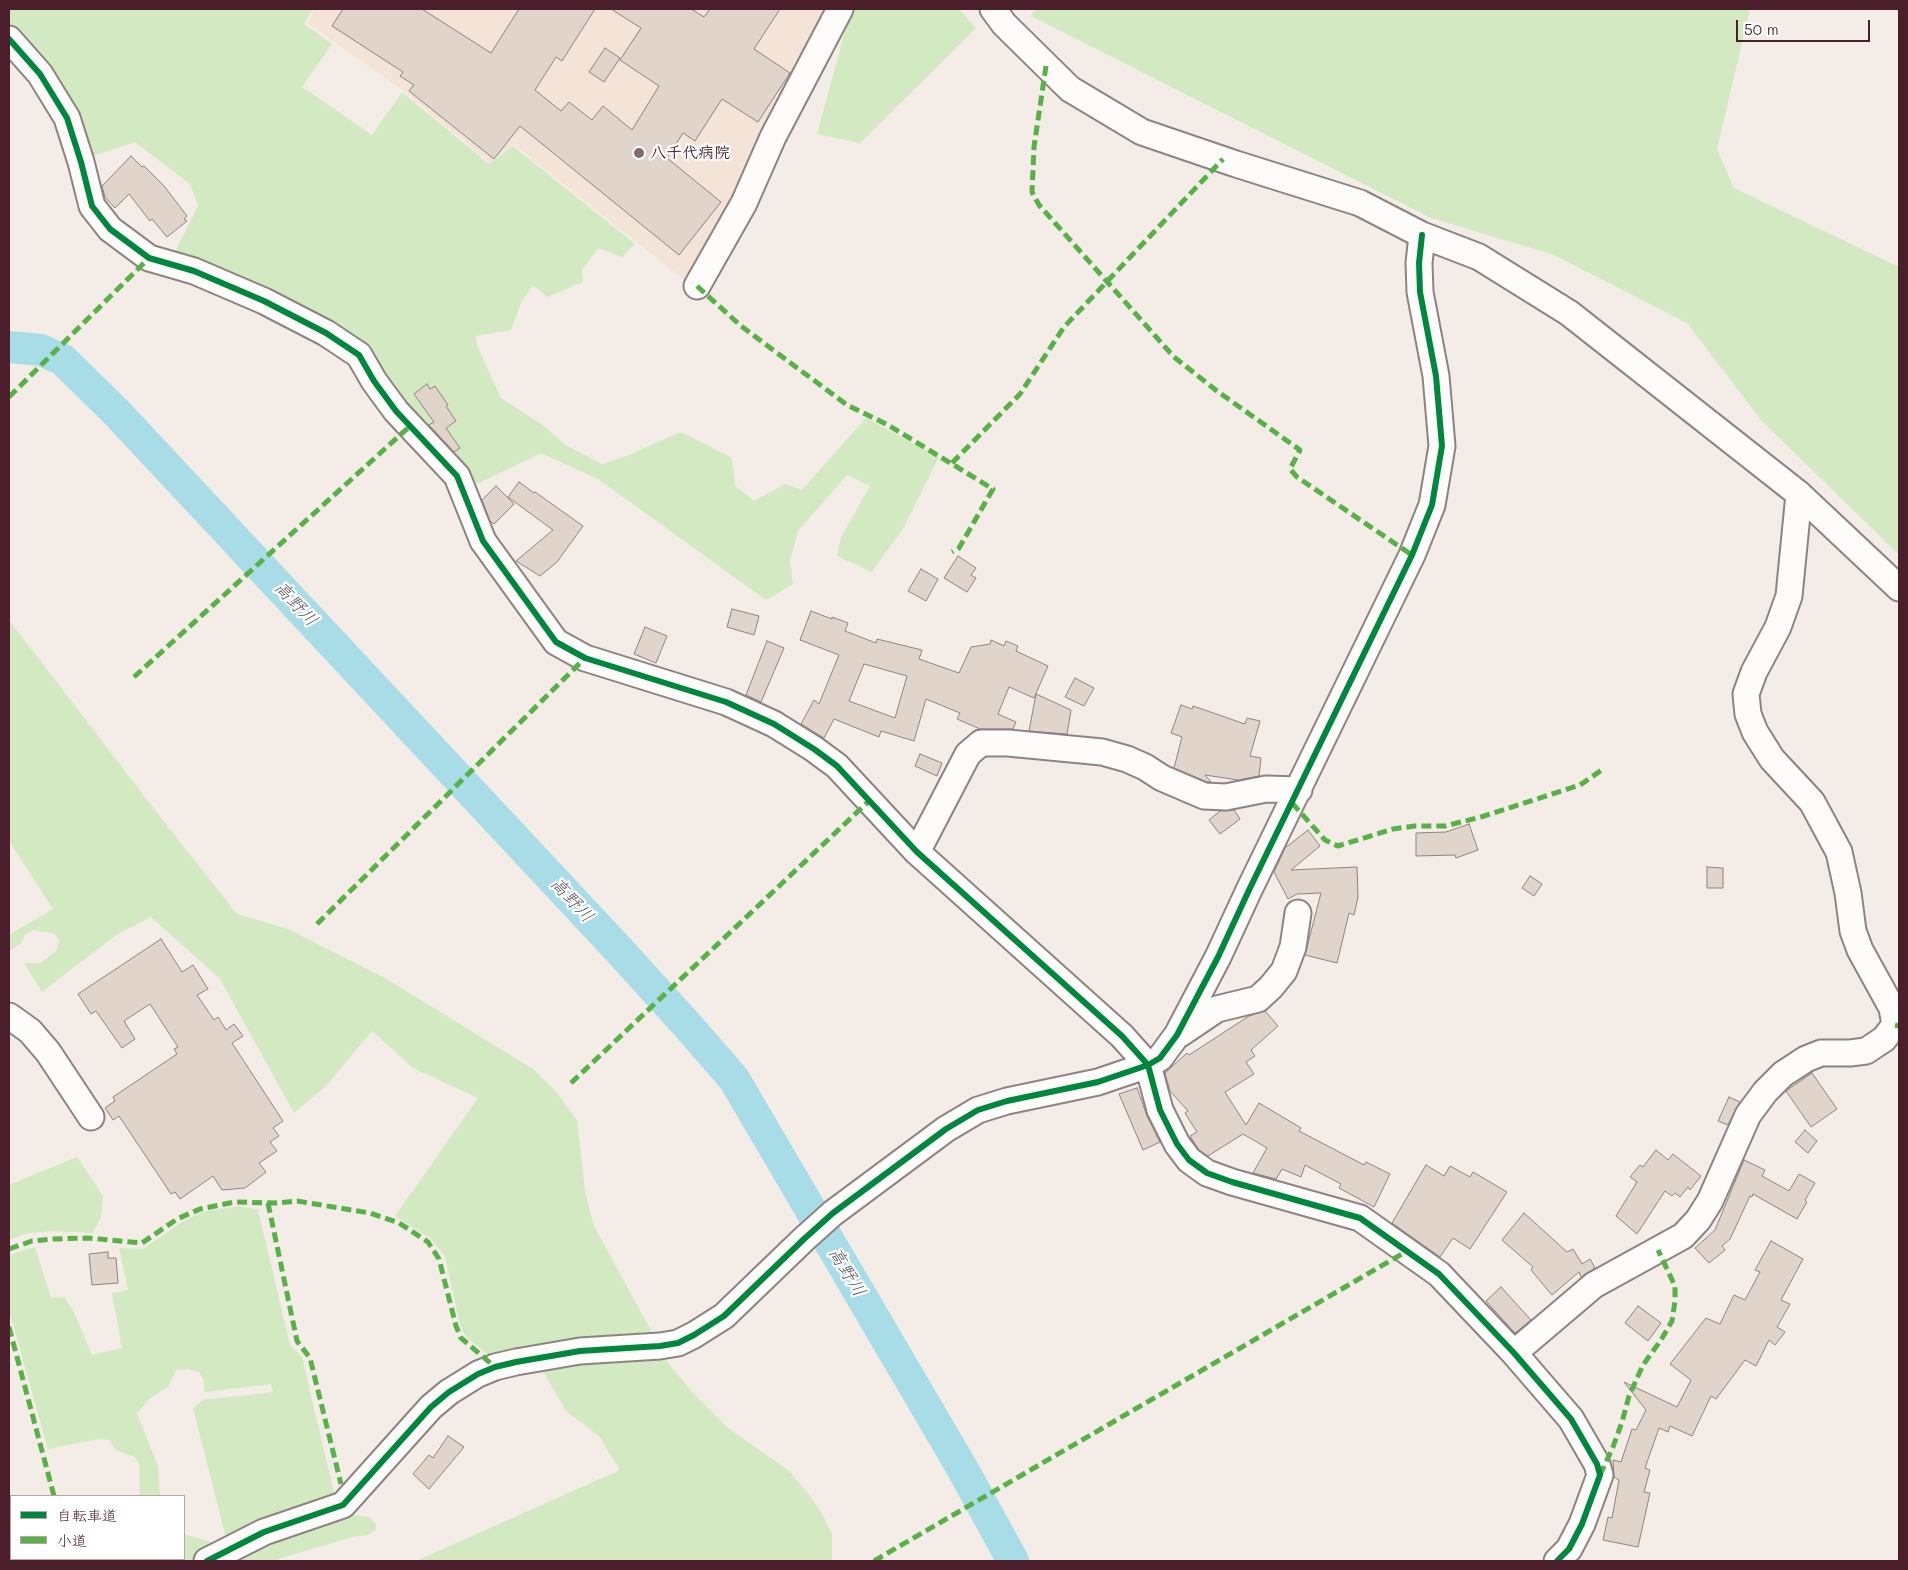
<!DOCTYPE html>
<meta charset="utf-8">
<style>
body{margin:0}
#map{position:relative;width:1908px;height:1570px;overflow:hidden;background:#f3ece7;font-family:Mali,"Klee One",sans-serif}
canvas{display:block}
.frame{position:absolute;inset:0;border:10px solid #4a1f2b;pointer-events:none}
.legend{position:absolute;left:10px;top:1495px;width:175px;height:65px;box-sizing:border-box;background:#fff;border:1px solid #b7a5aa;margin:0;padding:6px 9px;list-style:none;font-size:15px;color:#4a1f2b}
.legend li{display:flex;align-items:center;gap:10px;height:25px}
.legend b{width:25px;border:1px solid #b7a5aa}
.scale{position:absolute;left:1736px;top:20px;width:134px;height:22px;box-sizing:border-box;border:2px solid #4a1f2b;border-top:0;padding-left:6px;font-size:15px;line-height:18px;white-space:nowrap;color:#4a1f2b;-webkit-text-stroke:4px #fff;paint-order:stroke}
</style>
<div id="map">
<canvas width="1908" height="1570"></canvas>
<div class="frame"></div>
<ul class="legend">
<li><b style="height:6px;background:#00873e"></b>自転車道</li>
<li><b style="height:6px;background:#57b146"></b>小道</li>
</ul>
<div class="scale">50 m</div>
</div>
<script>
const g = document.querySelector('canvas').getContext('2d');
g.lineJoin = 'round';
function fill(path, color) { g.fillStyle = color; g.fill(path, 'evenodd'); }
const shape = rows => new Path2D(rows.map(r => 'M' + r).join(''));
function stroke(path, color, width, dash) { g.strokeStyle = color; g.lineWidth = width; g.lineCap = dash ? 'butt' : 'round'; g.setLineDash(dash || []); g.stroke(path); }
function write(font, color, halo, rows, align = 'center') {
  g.font = font + ' Mali,"Klee One",sans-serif'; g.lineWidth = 4.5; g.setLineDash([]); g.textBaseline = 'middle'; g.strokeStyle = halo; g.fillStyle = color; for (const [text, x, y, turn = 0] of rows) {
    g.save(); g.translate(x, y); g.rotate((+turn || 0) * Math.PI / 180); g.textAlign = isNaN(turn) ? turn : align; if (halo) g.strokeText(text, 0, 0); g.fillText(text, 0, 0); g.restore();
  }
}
const built = shape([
 [315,9,824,9,717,231,686,281,513,144,490,163,403,90,307,23]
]);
const green = shape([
 [9,9,313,9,304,24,332,44,302,87,372,135,402,92,489,164,513,146,635,244,622,257,598,248,582,270,583,282,547,297,533,285,521,303,511,330,476,336,477,345,501,398,544,426,567,446,602,464,629,455,681,432,732,458,735,486,754,501,785,484,802,490,866,418,939,457,904,527,872,572,837,556,841,537,870,486,847,475,798,531,790,561,793,584,766,600,598,479,541,453,475,485,435,442,362,351,178,261,175,252,198,206,190,184,135,142,89,157,9,28],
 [851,9,959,9,976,28,860,143,817,134],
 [1035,9,1750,9,1717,149,1734,188,1899,267,1899,555,1761,420,1687,323,1554,255,1431,218,1031,16],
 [9,620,165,823,237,914,288,929,385,978,533,1069,553,1088,577,1120,585,1192,594,1226,655,1338,495,1360,466,1337,460,1325,445,1256,430,1238,395,1216,478,1098,413,1068,372,1031,326,1086,294,1113,220,979,151,917,116,935,42,992,24,963,41,963,57,950,59,941,55,934,33,930,25,935,21,943,9,951,9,935,53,909,9,841],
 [77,1157,103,1196,101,1218,92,1233,54,1231,28,1233,9,1240,9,1185],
 [239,1206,258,1210,290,1345,302,1357,336,1501,227,1542,193,1408,203,1400,273,1392,271,1384,204,1392,204,1381,199,1372,188,1369,176,1370,169,1386,149,1399,137,1414,158,1466,160,1496,140,1496,139,1464,135,1457,116,1450,109,1440,98,1439,48,1449,9,1310,9,1255,35,1247,51,1298,64,1297,74,1312,92,1355,122,1348,112,1293,128,1290,119,1248,143,1249,182,1222,202,1212],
 [659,1352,691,1391,727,1427,789,1471,807,1492,821,1512,832,1534,832,1561,416,1561,620,1470,599,1436,566,1411,539,1365],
 [344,1513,369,1517,375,1523,376,1530,368,1535,352,1537,272,1561,221,1561],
 [184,1534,211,1542,214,1548,191,1561,116,1561,116,1559,184,1559]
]);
const river = shape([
 [9,347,41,350,63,360,117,413,618,949,688,1026,734,1079,962,1468,1013,1561]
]);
const building = shape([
 [343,9,422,9,491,53,519,9,595,9,562,61,556,57,535,90,561,111,569,102,592,120,603,106,632,130,659,86,620,60,641,28,611,9,691,9,704,17,710,9,780,9,754,49,790,73,758,122,722,99,695,141,683,133,667,158,721,202,679,255,520,126,494,159,409,91,414,85,400,76,403,72,332,26,343,9],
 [605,48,620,58,604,82,589,72,605,48],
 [131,156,142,167,144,166,164,186,187,216,184,219,187,221,167,237,152,219,150,221,129,194,115,208,105,197,102,186,131,156],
 [427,384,430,389,435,386,448,405,446,406,456,421,446,428,460,448,454,452,429,425,434,422,414,394,427,384],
 [519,482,534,493,535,492,583,526,557,562,540,576,516,561,553,530,508,497,519,482],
 [496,486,514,504,494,524,490,521,482,500,496,486],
 [958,556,976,568,971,575,976,578,967,592,944,578,958,556],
 [921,569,938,579,926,601,908,591,921,569],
 [732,609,759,616,754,635,727,627,732,609],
 [811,611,832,619,832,617,848,623,845,631,876,643,877,639,922,650,919,659,959,673,971,647,990,644,991,640,1004,646,1006,641,1018,646,1016,651,1048,666,1034,698,1009,687,998,714,1016,722,1013,729,980,729,957,719,960,713,926,699,914,741,881,731,879,737,834,719,824,738,801,724,814,700,819,704,839,655,800,640,811,611],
 [864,664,907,676,895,718,849,701,864,664],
 [645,627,667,636,656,663,634,654,645,627],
 [767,641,784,648,761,702,746,695,767,641],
 [1075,678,1094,688,1084,706,1065,697,1075,678],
 [1036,694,1071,710,1067,734,1029,731,1036,694],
 [1181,705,1192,709,1193,706,1245,724,1247,718,1260,721,1250,756,1261,758,1259,776,1238,780,1205,775,1211,782,1207,782,1174,768,1182,737,1171,733,1181,705],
 [920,754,942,763,937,776,915,766,920,754],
 [1234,810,1240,819,1220,834,1209,820,1220,811,1234,810],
 [1469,824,1478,850,1456,858,1455,855,1416,856,1416,833,1446,832,1469,824],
 [1308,830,1320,846,1291,870,1357,867,1358,897,1354,915,1349,913,1337,963,1305,955,1321,893,1297,894,1288,899,1274,872,1285,848,1308,830],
 [1707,867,1723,868,1723,888,1707,888,1707,867],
 [1530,876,1542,884,1534,896,1522,888,1530,876],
 [161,939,182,972,193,965,208,989,197,995,214,1020,218,1017,226,1030,234,1024,243,1036,232,1043,283,1121,273,1128,279,1136,270,1142,277,1151,259,1163,266,1172,245,1188,222,1190,213,1176,180,1199,175,1192,171,1194,119,1116,113,1120,105,1108,115,1101,113,1097,177,1054,174,1049,178,1047,150,1004,124,1021,135,1039,122,1048,96,1011,91,1014,78,994,161,939],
 [1265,1011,1278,1026,1251,1050,1255,1056,1246,1062,1254,1074,1225,1092,1246,1125,1259,1103,1301,1128,1299,1131,1364,1165,1366,1162,1390,1174,1374,1207,1339,1188,1341,1184,1305,1165,1301,1177,1282,1169,1276,1179,1253,1173,1267,1148,1243,1134,1208,1156,1199,1150,1190,1136,1197,1132,1185,1113,1188,1111,1170,1091,1165,1073,1187,1053,1189,1055,1249,1016,1265,1011],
 [1812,1073,1837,1109,1811,1127,1786,1091,1812,1073],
 [1137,1088,1147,1116,1160,1142,1143,1150,1119,1094,1137,1088],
 [1729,1097,1740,1102,1728,1125,1718,1121,1729,1097],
 [1805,1130,1817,1141,1808,1153,1795,1142,1805,1130],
 [1656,1150,1668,1160,1673,1154,1701,1176,1690,1190,1688,1187,1680,1197,1675,1193,1672,1196,1665,1191,1637,1234,1616,1216,1637,1182,1630,1177,1640,1165,1643,1167,1656,1150],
 [1744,1160,1765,1170,1762,1176,1789,1191,1799,1174,1815,1183,1805,1200,1807,1202,1797,1219,1753,1194,1752,1197,1750,1196,1730,1239,1722,1246,1725,1250,1709,1263,1695,1248,1715,1230,1744,1160],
 [1426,1165,1444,1176,1450,1166,1470,1177,1473,1172,1507,1192,1470,1249,1453,1238,1440,1257,1392,1223,1426,1165],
 [1524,1213,1567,1252,1573,1249,1582,1264,1590,1259,1595,1268,1581,1277,1579,1272,1552,1295,1531,1270,1533,1267,1502,1240,1524,1213],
 [1771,1241,1803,1259,1781,1300,1790,1304,1777,1327,1785,1332,1775,1345,1769,1340,1756,1366,1745,1360,1716,1399,1711,1396,1692,1436,1670,1426,1668,1432,1659,1428,1645,1468,1650,1470,1644,1492,1650,1493,1638,1547,1603,1540,1608,1517,1612,1518,1619,1480,1614,1477,1613,1460,1621,1462,1632,1429,1636,1430,1646,1410,1624,1382,1677,1407,1691,1380,1670,1364,1706,1318,1720,1324,1734,1295,1745,1300,1760,1272,1755,1270,1771,1241],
 [108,1252,108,1258,116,1258,118,1283,92,1285,89,1254,108,1252],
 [1501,1287,1531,1320,1515,1333,1486,1301,1501,1287],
 [1638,1306,1661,1323,1648,1341,1625,1323,1638,1306],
 [448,1436,464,1447,429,1489,413,1474,429,1455,433,1458,448,1436]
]);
const minor = shape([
 [993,9,1004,24,1070,89,1142,132,1236,164,1360,203,1422,235,1479,257,1569,313,1799,494,1899,588],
 [9,39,40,74,67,118,81,162,92,206,110,229,149,258,194,271,264,301,326,333,359,355,374,381,396,411,457,476,483,541,556,642,585,658,726,702,774,724,814,749,837,766,917,852,1122,1036,1148,1065,1160,1110,1177,1144,1189,1160,1207,1173,1232,1182,1360,1218,1439,1274,1514,1353,1571,1419,1597,1464,1600,1475,1582,1524,1569,1549,1557,1561],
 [697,286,744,203,773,137,840,9],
 [917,852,968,754,981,743,1008,743,1102,752,1127,759,1145,767,1162,778,1204,796,1226,797,1266,789,1299,790],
 [9,1016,30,1031,48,1052,91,1117],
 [1180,1034,1217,1009,1258,999,1271,987,1284,971,1293,947,1298,913],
 [1514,1353,1594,1285,1683,1236,1698,1220,1710,1201,1748,1115,1765,1092,1783,1074,1806,1059,1821,1053,1850,1053,1866,1051,1884,1039,1895,1025,1892,1008,1860,950,1853,931,1848,893,1839,852,1812,802,1772,759,1755,732,1748,714,1746,694,1754,672,1778,627,1789,596,1799,494],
 [207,1561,264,1532,343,1505,431,1407,449,1392,478,1374,495,1367,516,1362,580,1351,660,1346,678,1343,694,1335,724,1316,804,1239,833,1213,946,1129,978,1110,1007,1101,1098,1082,1148,1065,1160,1058,1177,1035,1218,957,1249,890,1412,555,1432,505,1442,446,1436,376,1420,292,1419,263,1422,235]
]);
const quiet = shape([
 [1046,66,1034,147,1032,192,1039,205,1174,357,1217,391,1300,450,1290,469,1297,477,1412,555],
 [697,286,741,326,847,405,888,425,993,489,959,548,952,552],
 [9,397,149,258],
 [952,463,1020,394,1064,327,1223,159],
 [134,677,410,426],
 [1292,803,1325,840,1338,846,1393,829,1415,826,1445,826,1481,817,1580,785,1603,769],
 [317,924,585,658],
 [1895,1025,1899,1026],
 [571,1083,870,800],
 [268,1203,297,1341,310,1358,341,1484],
 [9,1249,32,1241,54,1239,88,1238,142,1243,177,1219,200,1209,235,1202,277,1203,297,1201,370,1213,399,1223,428,1242,439,1259,456,1326,461,1338,495,1367],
 [9,1327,54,1496],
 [1600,1475,1613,1447,1622,1422,1629,1396,1643,1365,1661,1340,1672,1321,1675,1301,1675,1286,1658,1250],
 [70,1559,71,1561],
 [874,1561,1407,1251]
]);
const cycleway = shape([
 [9,39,40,74,67,118,81,162,92,206,110,229,149,258,194,271,264,301,326,333,359,355,374,381,396,411,457,476,483,541,556,642,585,658,726,702,774,724,814,749,837,766,917,852,1122,1036,1148,1065,1160,1110,1177,1144,1189,1160,1207,1173,1232,1182,1360,1218,1439,1274,1514,1353,1571,1419,1597,1464,1600,1475,1582,1524,1569,1549,1557,1561],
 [207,1561,264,1532,343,1505,431,1407,449,1392,478,1374,495,1367,516,1362,580,1351,660,1346,678,1343,694,1335,724,1316,804,1239,833,1213,946,1129,978,1110,1007,1101,1098,1082,1148,1065,1160,1058,1177,1035,1218,957,1249,890,1412,555,1432,505,1442,446,1436,376,1420,292,1419,263,1422,235]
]);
const markers = [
 [639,153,6,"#85676d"]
];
const poiNames = [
 ["八千代病院",650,153]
];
const waterNames = [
 ["高野川",296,604,47],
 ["高野川",572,900,47],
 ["高野川",847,1272,59]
];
fill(built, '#f4e4d8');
fill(green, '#d3e9c2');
stroke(river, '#a8dde7', 32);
fill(building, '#e0d4cb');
stroke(building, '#8e8383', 1);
stroke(minor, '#8e8383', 29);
stroke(minor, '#fdfcfb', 25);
stroke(quiet, '#57b146', 5, [10, 5]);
stroke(cycleway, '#00873e', 6);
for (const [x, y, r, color] of markers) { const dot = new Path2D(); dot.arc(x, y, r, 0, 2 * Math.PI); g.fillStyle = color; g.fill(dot); stroke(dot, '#fff', 2); }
write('bold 16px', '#4a1f2b', '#fff', poiNames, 'left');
write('italic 18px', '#5d5663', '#fff', waterNames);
</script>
